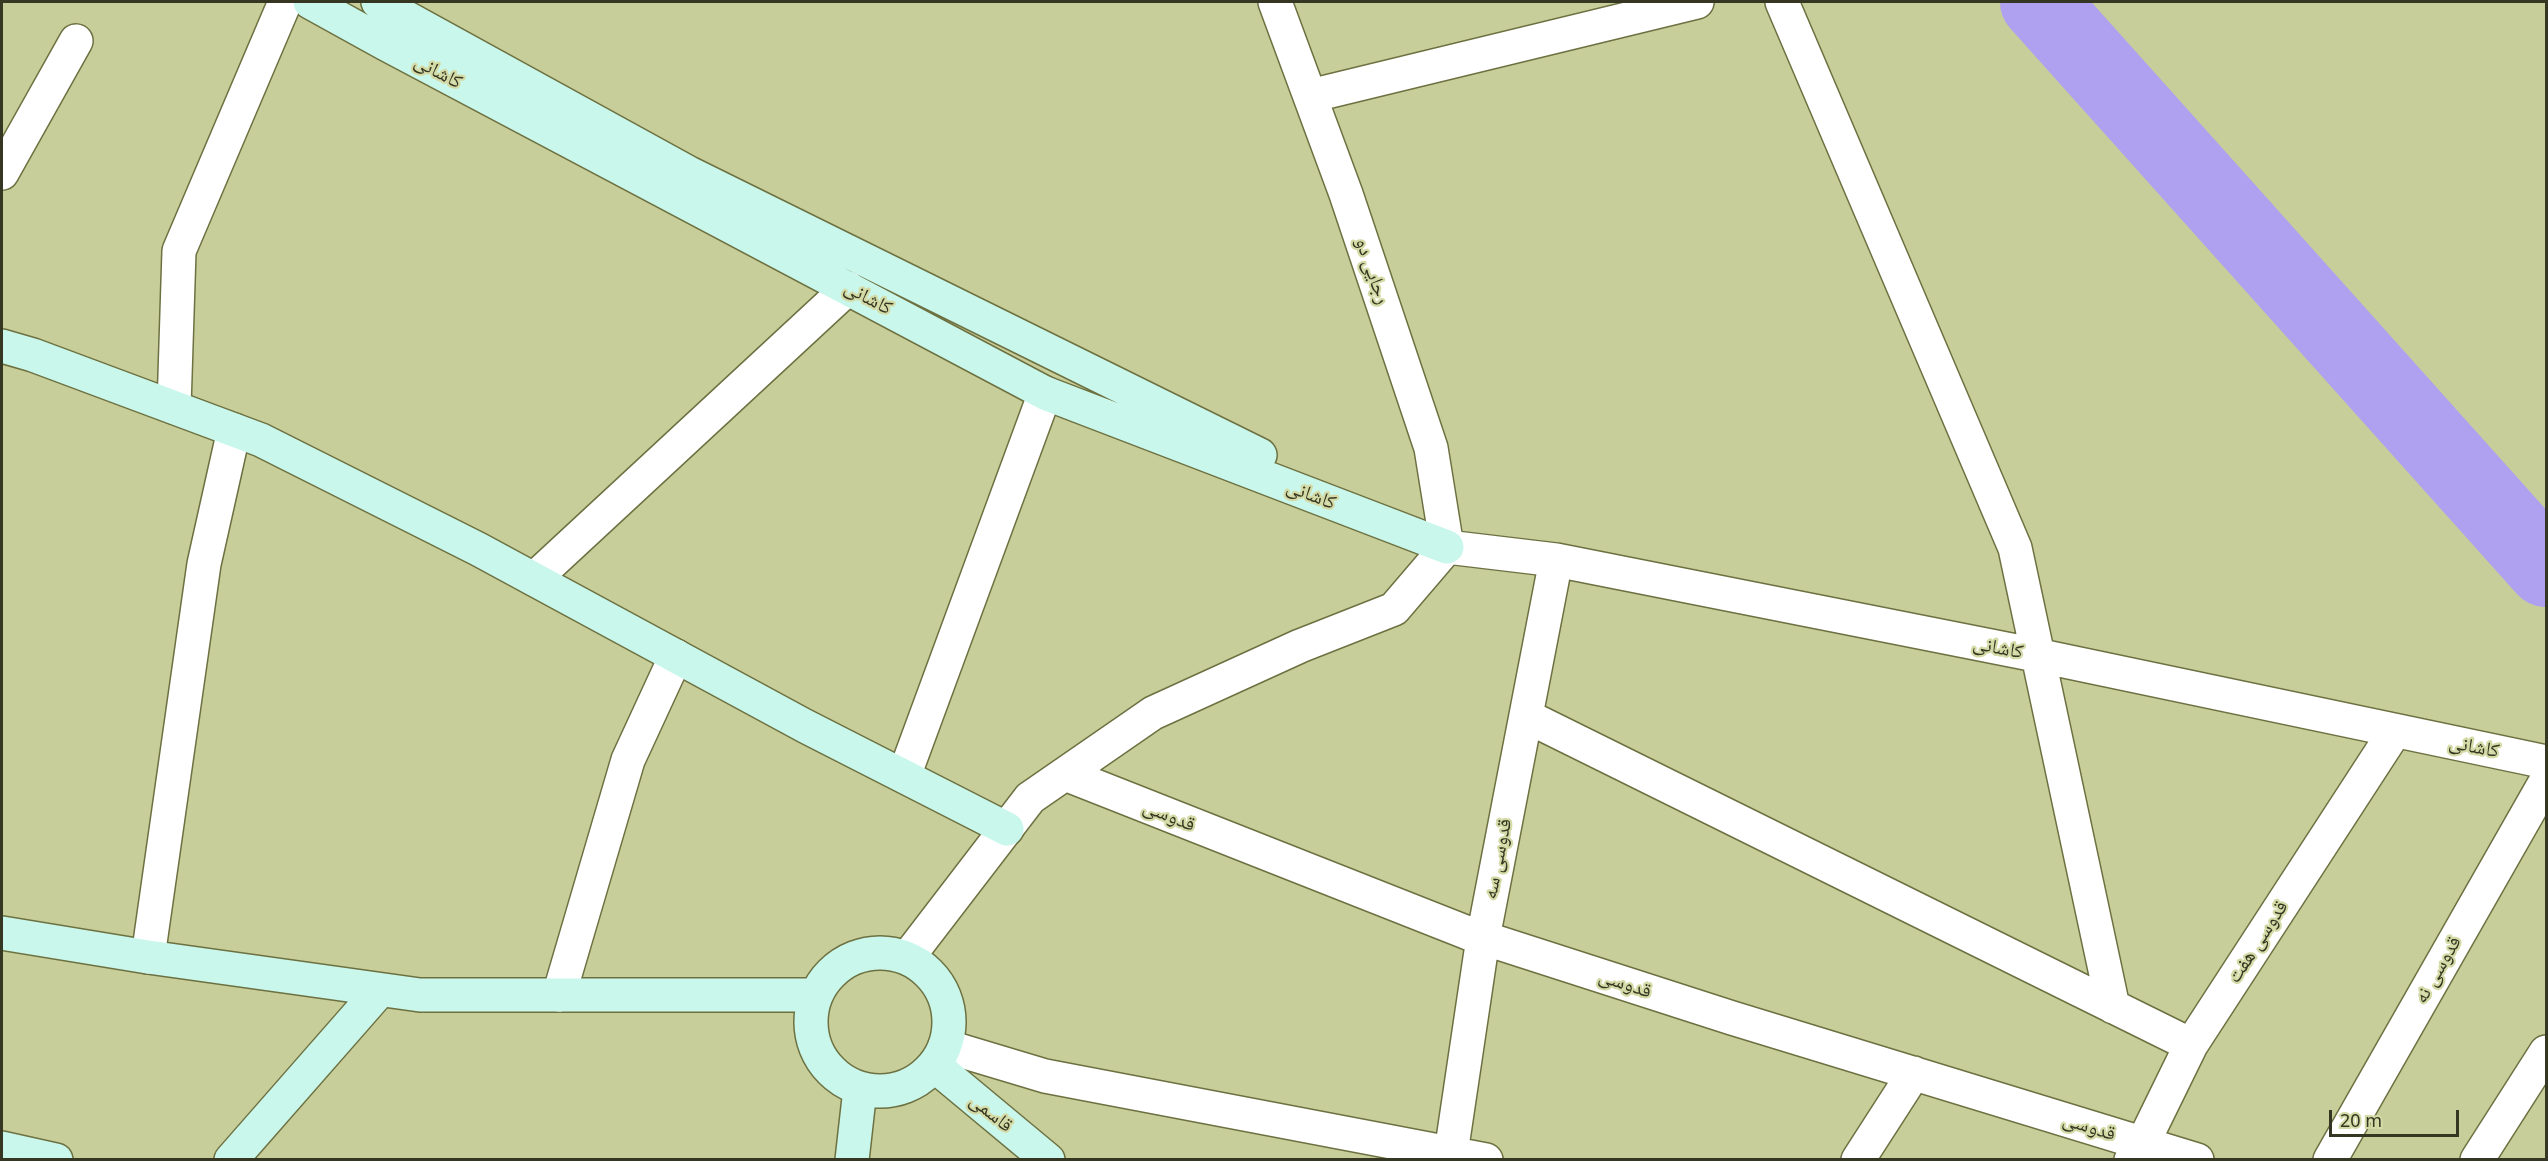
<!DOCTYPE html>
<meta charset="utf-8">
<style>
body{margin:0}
#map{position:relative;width:2548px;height:1161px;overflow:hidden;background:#c8ce9a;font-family:"Noto Sans",sans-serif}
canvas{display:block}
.frame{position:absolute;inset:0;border:3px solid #353722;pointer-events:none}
.scale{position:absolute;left:2329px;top:1110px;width:130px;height:27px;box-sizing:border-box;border:3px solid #353722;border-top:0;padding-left:8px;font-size:18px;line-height:21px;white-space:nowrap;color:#353722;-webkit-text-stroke:4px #d5dba7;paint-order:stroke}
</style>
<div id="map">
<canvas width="2548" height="1161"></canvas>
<div class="frame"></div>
<div class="scale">20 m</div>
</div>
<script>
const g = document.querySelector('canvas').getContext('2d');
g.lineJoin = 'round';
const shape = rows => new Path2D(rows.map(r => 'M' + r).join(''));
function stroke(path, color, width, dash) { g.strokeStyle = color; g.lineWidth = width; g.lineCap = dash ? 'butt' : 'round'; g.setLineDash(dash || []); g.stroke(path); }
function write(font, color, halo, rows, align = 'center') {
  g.font = font + ' "Noto Sans","Noto Naskh Arabic",sans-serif'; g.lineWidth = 4.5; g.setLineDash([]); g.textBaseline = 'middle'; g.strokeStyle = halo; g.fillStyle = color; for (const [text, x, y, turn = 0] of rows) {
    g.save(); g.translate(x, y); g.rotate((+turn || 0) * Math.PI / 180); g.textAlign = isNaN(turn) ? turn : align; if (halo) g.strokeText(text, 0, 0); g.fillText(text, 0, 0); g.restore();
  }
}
const river = shape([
 [2039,2,2546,568]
]);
const street = shape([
 [1275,2,1346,194,1431,448,1447,547],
 [1782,2,2015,548,2113,1007],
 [1310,96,1697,2],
 [2,173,76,41],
 [174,407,179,251,285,2],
 [1447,547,1556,560,2036,655,2546,762],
 [534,579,848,288],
 [1526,716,2191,1045],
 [1065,774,1468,933,1732,1018,2197,1160],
 [904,776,1045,393],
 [148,957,204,564,234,430],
 [908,957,1030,798,1153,713,1300,646,1394,609,1447,547],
 [559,995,628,760,676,656],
 [945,1046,1045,1076,1486,1160],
 [1450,1160,1483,938,1556,560],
 [1858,1160,1914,1073],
 [2131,1160,2143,1143,2191,1045,2395,731],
 [2330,1160,2546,781],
 [2477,1160,2546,1052]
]);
const secondary = shape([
 [310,2,386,44,1045,393,1447,547],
 [378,2,689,173,1260,455],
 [2,346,33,355,261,440,478,549,805,726,1007,829],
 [2,933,148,957,420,995,815,995],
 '811 1022a69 69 0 1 1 138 0a69 69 0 1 1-138 0Z',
 [935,1066,1048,1160],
 [2,1148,56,1160],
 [231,1160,380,990],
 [852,1160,860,1089]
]);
const streetNames = [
 ["کاشانی",438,72,28],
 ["رجایی دو",1372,271,71],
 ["کاشانی",868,298,28],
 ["کاشانی",1311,495,21],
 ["کاشانی",1998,648,11],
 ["کاشانی",2474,747,11],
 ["قدوسی",1169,816,22],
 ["قدوسی سه",1498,859,-79],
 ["قدوسی هفت",2258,942,-57],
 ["قدوسی نه",2438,970,-60],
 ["قدوسی",1625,984,18],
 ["قاسمی",991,1113,39],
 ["قدوسی",2089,1127,17]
];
stroke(river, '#b0a0f0', 78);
stroke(street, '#6d7141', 36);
stroke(secondary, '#6d7141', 36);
stroke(street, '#fff', 33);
stroke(secondary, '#c9f7eb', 33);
write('20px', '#353722', '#d5dba7', streetNames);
</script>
